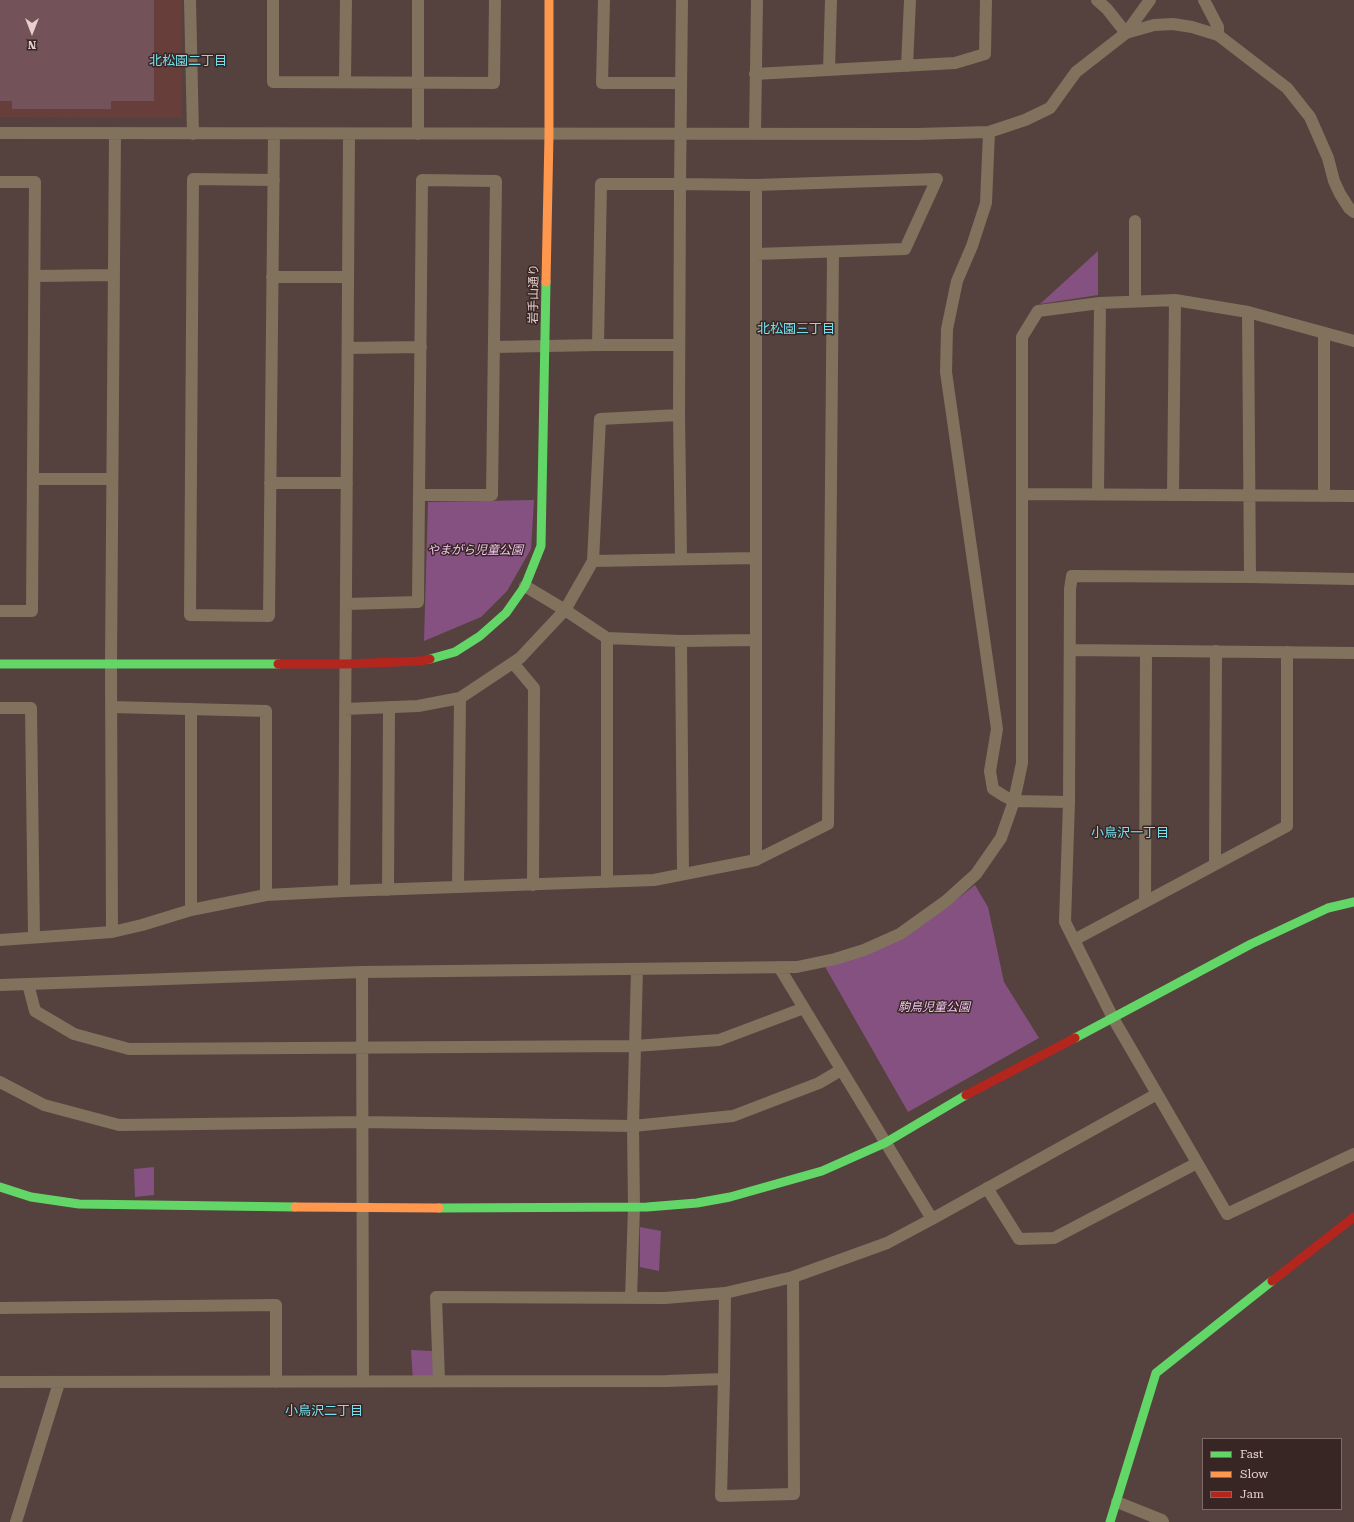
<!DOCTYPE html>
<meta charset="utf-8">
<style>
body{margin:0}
#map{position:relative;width:1354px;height:1522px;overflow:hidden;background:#55413e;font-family:"Roboto Serif",serif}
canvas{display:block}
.legend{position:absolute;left:1202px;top:1438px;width:140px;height:72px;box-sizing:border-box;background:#372624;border:1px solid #7d6a67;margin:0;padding:5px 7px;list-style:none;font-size:12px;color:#e6cfcc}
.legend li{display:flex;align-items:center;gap:8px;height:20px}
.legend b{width:20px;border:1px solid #7d6a67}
.north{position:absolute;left:12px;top:12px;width:40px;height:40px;-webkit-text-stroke:3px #372624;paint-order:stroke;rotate:180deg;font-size:11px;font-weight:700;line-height:16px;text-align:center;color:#e6cfcc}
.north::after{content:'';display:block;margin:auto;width:14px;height:18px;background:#e6cfcc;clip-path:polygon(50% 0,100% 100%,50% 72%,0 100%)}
</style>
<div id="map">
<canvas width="1354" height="1522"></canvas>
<ul class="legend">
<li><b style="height:5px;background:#63d668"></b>Fast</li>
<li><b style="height:5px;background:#ff974d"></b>Slow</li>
<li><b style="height:5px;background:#b3261e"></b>Jam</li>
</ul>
<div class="north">N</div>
</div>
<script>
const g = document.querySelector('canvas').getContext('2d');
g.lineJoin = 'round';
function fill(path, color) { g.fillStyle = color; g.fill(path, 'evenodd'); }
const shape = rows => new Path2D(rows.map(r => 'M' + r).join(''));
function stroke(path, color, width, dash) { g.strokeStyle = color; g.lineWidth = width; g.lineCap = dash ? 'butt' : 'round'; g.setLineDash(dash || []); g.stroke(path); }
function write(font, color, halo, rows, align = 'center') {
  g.font = font + ' "Roboto Serif","Noto Sans JP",serif'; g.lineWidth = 3; g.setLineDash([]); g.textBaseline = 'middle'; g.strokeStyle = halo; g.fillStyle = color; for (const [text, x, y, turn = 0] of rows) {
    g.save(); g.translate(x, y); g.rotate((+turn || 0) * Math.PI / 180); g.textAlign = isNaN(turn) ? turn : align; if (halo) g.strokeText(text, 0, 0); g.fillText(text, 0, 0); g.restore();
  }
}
const built = shape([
 [0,0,182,0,182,118,0,117]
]);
const green = shape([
 [1098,251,1098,295,1040,304],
 [534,500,531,549,507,591,481,617,424,641,428,502],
 [975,885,988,907,1004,982,1039,1038,908,1112,824,965,946,908],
 [154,1167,154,1195,135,1197,134,1169],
 [640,1227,661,1231,659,1271,640,1267],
 [411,1350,433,1351,434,1381,413,1381]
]);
const building = shape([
 [0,0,154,0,154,101,111,101,111,109,12,109,12,101,0,101]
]);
const street = shape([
 [190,0,193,134],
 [273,0,273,82,494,83,495,0],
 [604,0,602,83,681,83],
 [1097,0,1107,9,1126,33,1150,0],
 [1204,0,1218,27,1218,35],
 [907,66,910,0],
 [829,70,831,0],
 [755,74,955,63,985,54,986,0],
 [345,82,346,0],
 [989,132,986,203,972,246,957,281,947,329,946,372,997,729,990,771,993,789,1004,796,1014,801,1069,802],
 [0,133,917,134,989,132,1025,120,1050,108,1076,72,1126,33,1154,25,1173,24,1192,27,1218,35,1287,88,1310,117,1328,158,1334,181,1340,194,1349,208,1354,212],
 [418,134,418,0],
 [755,134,757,0],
 [274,180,193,179,190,615,269,616,274,134],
 [0,182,35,182,32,611,0,611],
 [756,185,937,179,905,249,756,254],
 [1135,221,1135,301],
 [35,276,114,275],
 [272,277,348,277],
 [1324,333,1324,496],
 [598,345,601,184,680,184,679,415,681,559],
 [494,347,598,345,679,345],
 [348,348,421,347],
 [33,479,112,479],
 [270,483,347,483],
 [1022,494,1354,496],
 [1098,494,1100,303],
 [1173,495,1175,300],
 [593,561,755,558],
 [1250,577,1248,312,1354,341],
 [1354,579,1250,577,1072,576,1070,589,1069,802,1065,922,1113,1018,1227,1214,1354,1154],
 [525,586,565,610,607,638,681,641,755,640],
 [346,604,418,602,422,180,496,181,492,495,419,495],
 [681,641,683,873],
 [1070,650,1354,653],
 [513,663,534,688,533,885],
 [111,707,266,711,266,895],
 [0,708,31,708,34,937],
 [191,709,191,910],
 [345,709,418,706,460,698,520,658,565,610,593,561,600,419,679,415],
 [756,860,828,824,833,252],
 [1215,864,1216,651],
 [607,882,607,638],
 [458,887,460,698],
 [388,890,389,707],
 [344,891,349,134],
 [1145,902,1146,651],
 [112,932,111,664,115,133],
 [0,940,112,932,142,925,191,910,266,895,344,891,654,880,756,860,756,185,680,184,682,0],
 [1074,940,1287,826,1287,652],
 [28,984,35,1011,74,1034,129,1049,635,1046,719,1040,804,1008],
 [0,985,362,972],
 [0,1082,44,1105,119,1125,362,1122,633,1126,733,1116,819,1083,841,1070],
 [987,1188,1019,1239,1054,1238,1197,1163],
 [932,1219,1157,1094],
 [631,1298,634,1207,633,1126,637,969],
 [0,1308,276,1305,276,1382],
 [724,1379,721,1496,794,1494,793,1277],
 [363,1381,362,972,797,967,835,959,864,950,900,934,946,901,976,874,1001,838,1014,801,1022,763,1022,337,1038,311,1100,303,1175,300,1248,312],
 [439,1381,436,1297,665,1298,725,1293],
 [0,1382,667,1381,724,1379,725,1293,793,1277,887,1243,932,1219,779,967],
 [1117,1502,1162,1520,1163,1522],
 [16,1522,59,1383]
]);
const fast = shape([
 [430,659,455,652,480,636,506,613,525,586,541,546,546,282],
 [0,664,278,664],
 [1075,1038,1251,944,1328,908,1354,902],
 [0,1187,31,1197,79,1204,295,1207],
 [439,1208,647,1207,697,1203,730,1197,822,1171,885,1143,966,1095],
 [1110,1522,1156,1373,1272,1281]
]);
const slow = shape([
 [546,282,549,135,549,0],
 [295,1207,439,1208]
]);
const jam = shape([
 [278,664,346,664,422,661,430,659],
 [966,1095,1075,1038],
 [1272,1281,1354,1217]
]);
const streetNames = [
 ["岩手山通り",534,294,-89]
];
const parkNames = [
 ["やまがら児童公園",475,550],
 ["駒鳥児童公園",934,1007]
];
const neighbourhoodNames = [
 ["北松園二丁目",188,61],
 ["北松園三丁目",796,329],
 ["小鳥沢一丁目",1130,833],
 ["小鳥沢二丁目",324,1411]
];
fill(built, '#673e3a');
fill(green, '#855181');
fill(building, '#745259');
stroke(street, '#80725d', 12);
stroke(fast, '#63d668', 9);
stroke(slow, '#ff974d', 9);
stroke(jam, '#b3261e', 9);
write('12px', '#e6cfcc', '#372624', streetNames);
write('italic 12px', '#f4c5f3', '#372624', parkNames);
write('13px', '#76e0ef', '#372624', neighbourhoodNames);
</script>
